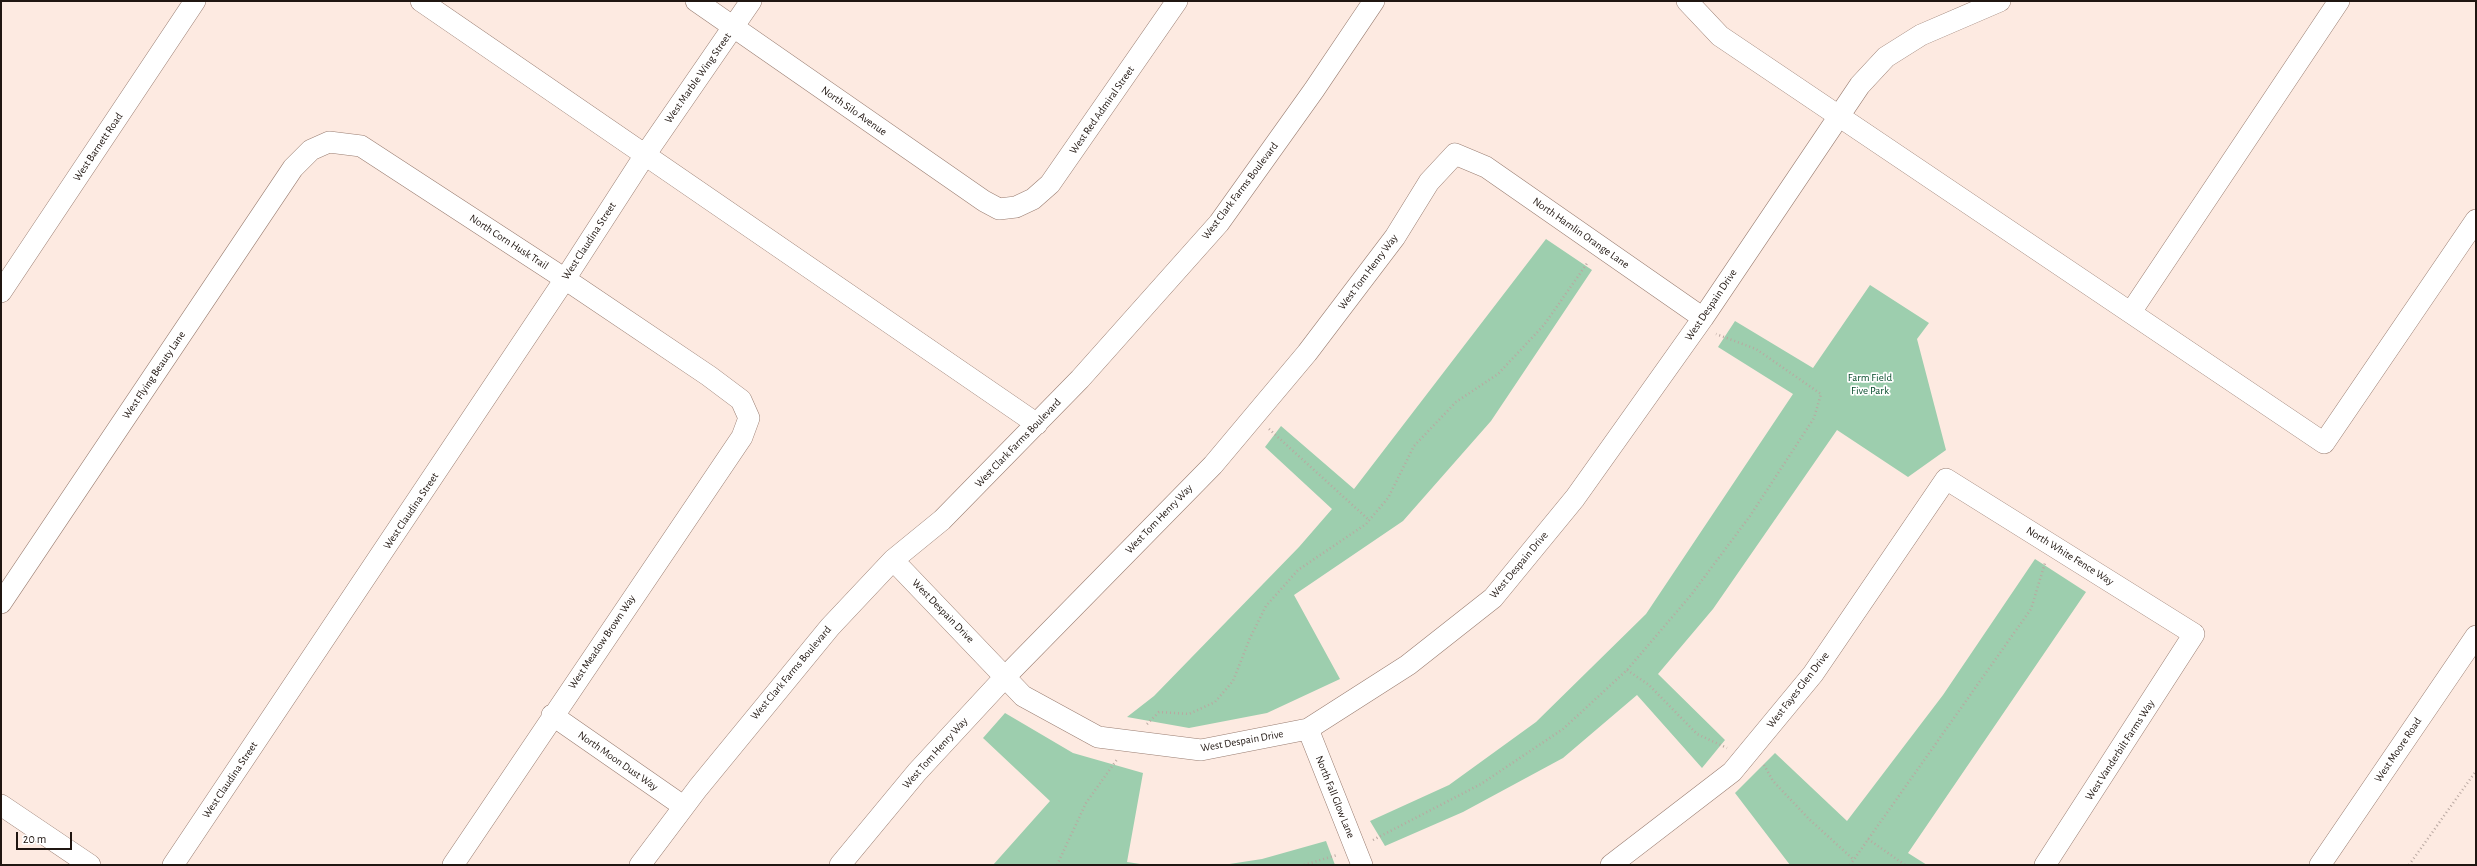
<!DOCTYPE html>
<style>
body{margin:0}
#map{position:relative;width:2477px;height:866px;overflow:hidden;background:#fdeae1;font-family:"Alegreya Sans",sans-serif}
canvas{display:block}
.frame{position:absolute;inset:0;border:2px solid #201611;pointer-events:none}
.scale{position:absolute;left:16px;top:832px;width:56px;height:18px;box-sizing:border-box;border:2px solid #201611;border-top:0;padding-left:5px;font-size:12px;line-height:14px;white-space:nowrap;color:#201611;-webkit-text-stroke:3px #fff;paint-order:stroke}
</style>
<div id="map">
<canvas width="2477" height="866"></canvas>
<div class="frame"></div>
<div class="scale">20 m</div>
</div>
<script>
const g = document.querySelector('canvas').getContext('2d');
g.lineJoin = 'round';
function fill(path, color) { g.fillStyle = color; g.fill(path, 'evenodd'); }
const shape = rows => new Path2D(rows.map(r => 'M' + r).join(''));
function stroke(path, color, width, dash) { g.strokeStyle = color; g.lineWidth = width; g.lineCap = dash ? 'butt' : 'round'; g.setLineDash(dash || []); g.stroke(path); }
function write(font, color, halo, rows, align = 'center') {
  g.font = font + ' "Alegreya Sans",sans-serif'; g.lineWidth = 3.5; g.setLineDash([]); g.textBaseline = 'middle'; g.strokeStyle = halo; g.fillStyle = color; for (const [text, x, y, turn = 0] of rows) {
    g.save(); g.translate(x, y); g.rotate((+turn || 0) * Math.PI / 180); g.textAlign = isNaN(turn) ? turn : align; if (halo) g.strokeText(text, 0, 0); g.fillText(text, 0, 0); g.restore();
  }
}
const green = shape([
 [1546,239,1592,270,1491,421,1403,521,1294,595,1340,679,1267,713,1189,728,1127,717,1154,696,1299,547,1332,509,1265,447,1281,426,1354,489],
 [1870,285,1929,323,1917,339,1946,450,1908,477,1837,430,1713,609,1658,674,1725,740,1702,768,1637,695,1563,758,1463,812,1385,846,1370,821,1449,785,1536,722,1646,614,1793,394,1718,347,1735,321,1813,368],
 [2035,559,2086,592,1908,853,1927,865,1790,865,1735,793,1775,753,1847,821,1943,695],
 [1005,713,1073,753,1143,773,1127,862,1147,865,993,865,1050,801,983,738],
 [1326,841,1335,865,1223,865,1262,859]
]);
const path = shape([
 [1269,429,1369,520],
 [1627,670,1649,685,1697,734,1727,748],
 [1147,724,1159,712,1189,714,1215,702,1233,681,1250,638,1266,606,1298,570,1366,524,1388,498,1414,446,1456,402,1498,374,1544,325,1588,262],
 [1764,765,1773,781,1809,819,1854,860],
 [1868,839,1905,865],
 [1373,840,1481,784,1563,729,1627,670,1691,595,1750,516,1814,418,1821,394,1756,349,1716,334],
 [1057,865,1086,803,1118,758],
 [1304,865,1337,855],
 [1850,865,2031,609,2045,563],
 [2409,865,2476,771]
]);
const minor = shape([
 [421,1,1037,424],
 [696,1,984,201,999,209,1016,207,1033,199,1050,184,1177,1],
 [1687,1,1720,36,2324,443,2476,220],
 [1,292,195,1],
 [2131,312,2339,1],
 [893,560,1023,696,1098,737,1201,750,1308,729,1408,665,1493,598,1575,498,1703,318,1860,85,1886,57,1921,35,2000,1],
 [1,603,293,168,311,150,329,142,361,146,565,279,709,376,741,400,749,418,742,437,453,865],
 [552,715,683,806],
 [1308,729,1362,865],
 [1,805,90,865],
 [173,865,565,279,645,155,751,1],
 [640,865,698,788,830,627,893,560,942,520,1080,379,1219,223,1314,90,1374,1],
 [840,865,917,772,1005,677,1213,465,1307,353,1395,237,1429,182,1455,154,1486,167,1703,318],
 [1611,865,1732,772,1813,674,1946,479,2194,634,2045,865],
 [2320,865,2476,636]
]);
const streetNames = [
 ["West Marble Wing Street",698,78,-55],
 ["West Red Admiral Street",1102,110,-55],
 ["North Silo Avenue",854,111,35],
 ["West Barnett Road",98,147,-56],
 ["West Clark Farms Boulevard",1240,191,-53],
 ["North Hamlin Orange Lane",1581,233,35],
 ["West Claudina Street",589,241,-57],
 ["North Corn Husk Trail",509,242,33],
 ["West Tom Henry Way",1368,272,-53],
 ["West Despain Drive",1711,305,-56],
 ["West Flying Beauty Lane",154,375,-56],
 ["West Clark Farms Boulevard",1018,443,-46],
 ["West Claudina Street",411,511,-56],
 ["West Tom Henry Way",1159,519,-46],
 ["North White Fence Way",2070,556,32],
 ["West Despain Drive",1519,565,-50],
 ["West Despain Drive",943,611,46],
 ["West Meadow Brown Way",602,642,-56],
 ["West Clark Farms Boulevard",791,673,-50],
 ["West Fayes Glen Drive",1798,690,-52],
 ["West Despain Drive",1242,741,-10],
 ["West Vanderbilt Farms Way",2120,750,-57],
 ["West Moore Road",2398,750,-56],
 ["West Tom Henry Way",935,753,-48],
 ["North Moon Dust Way",618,761,35],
 ["West Claudina Street",230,780,-56],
 ["North Fall Glow Lane",1335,797,68]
];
const parkNames = [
 ["Farm Field",1870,378],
 ["Five Park",1870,391]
];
fill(green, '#9dceae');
stroke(minor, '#997d71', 22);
stroke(path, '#b9a8a1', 2.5, [1, 3]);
stroke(minor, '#fff', 21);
write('11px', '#201611', '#fff', streetNames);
write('11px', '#064c2b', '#fff', parkNames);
</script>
